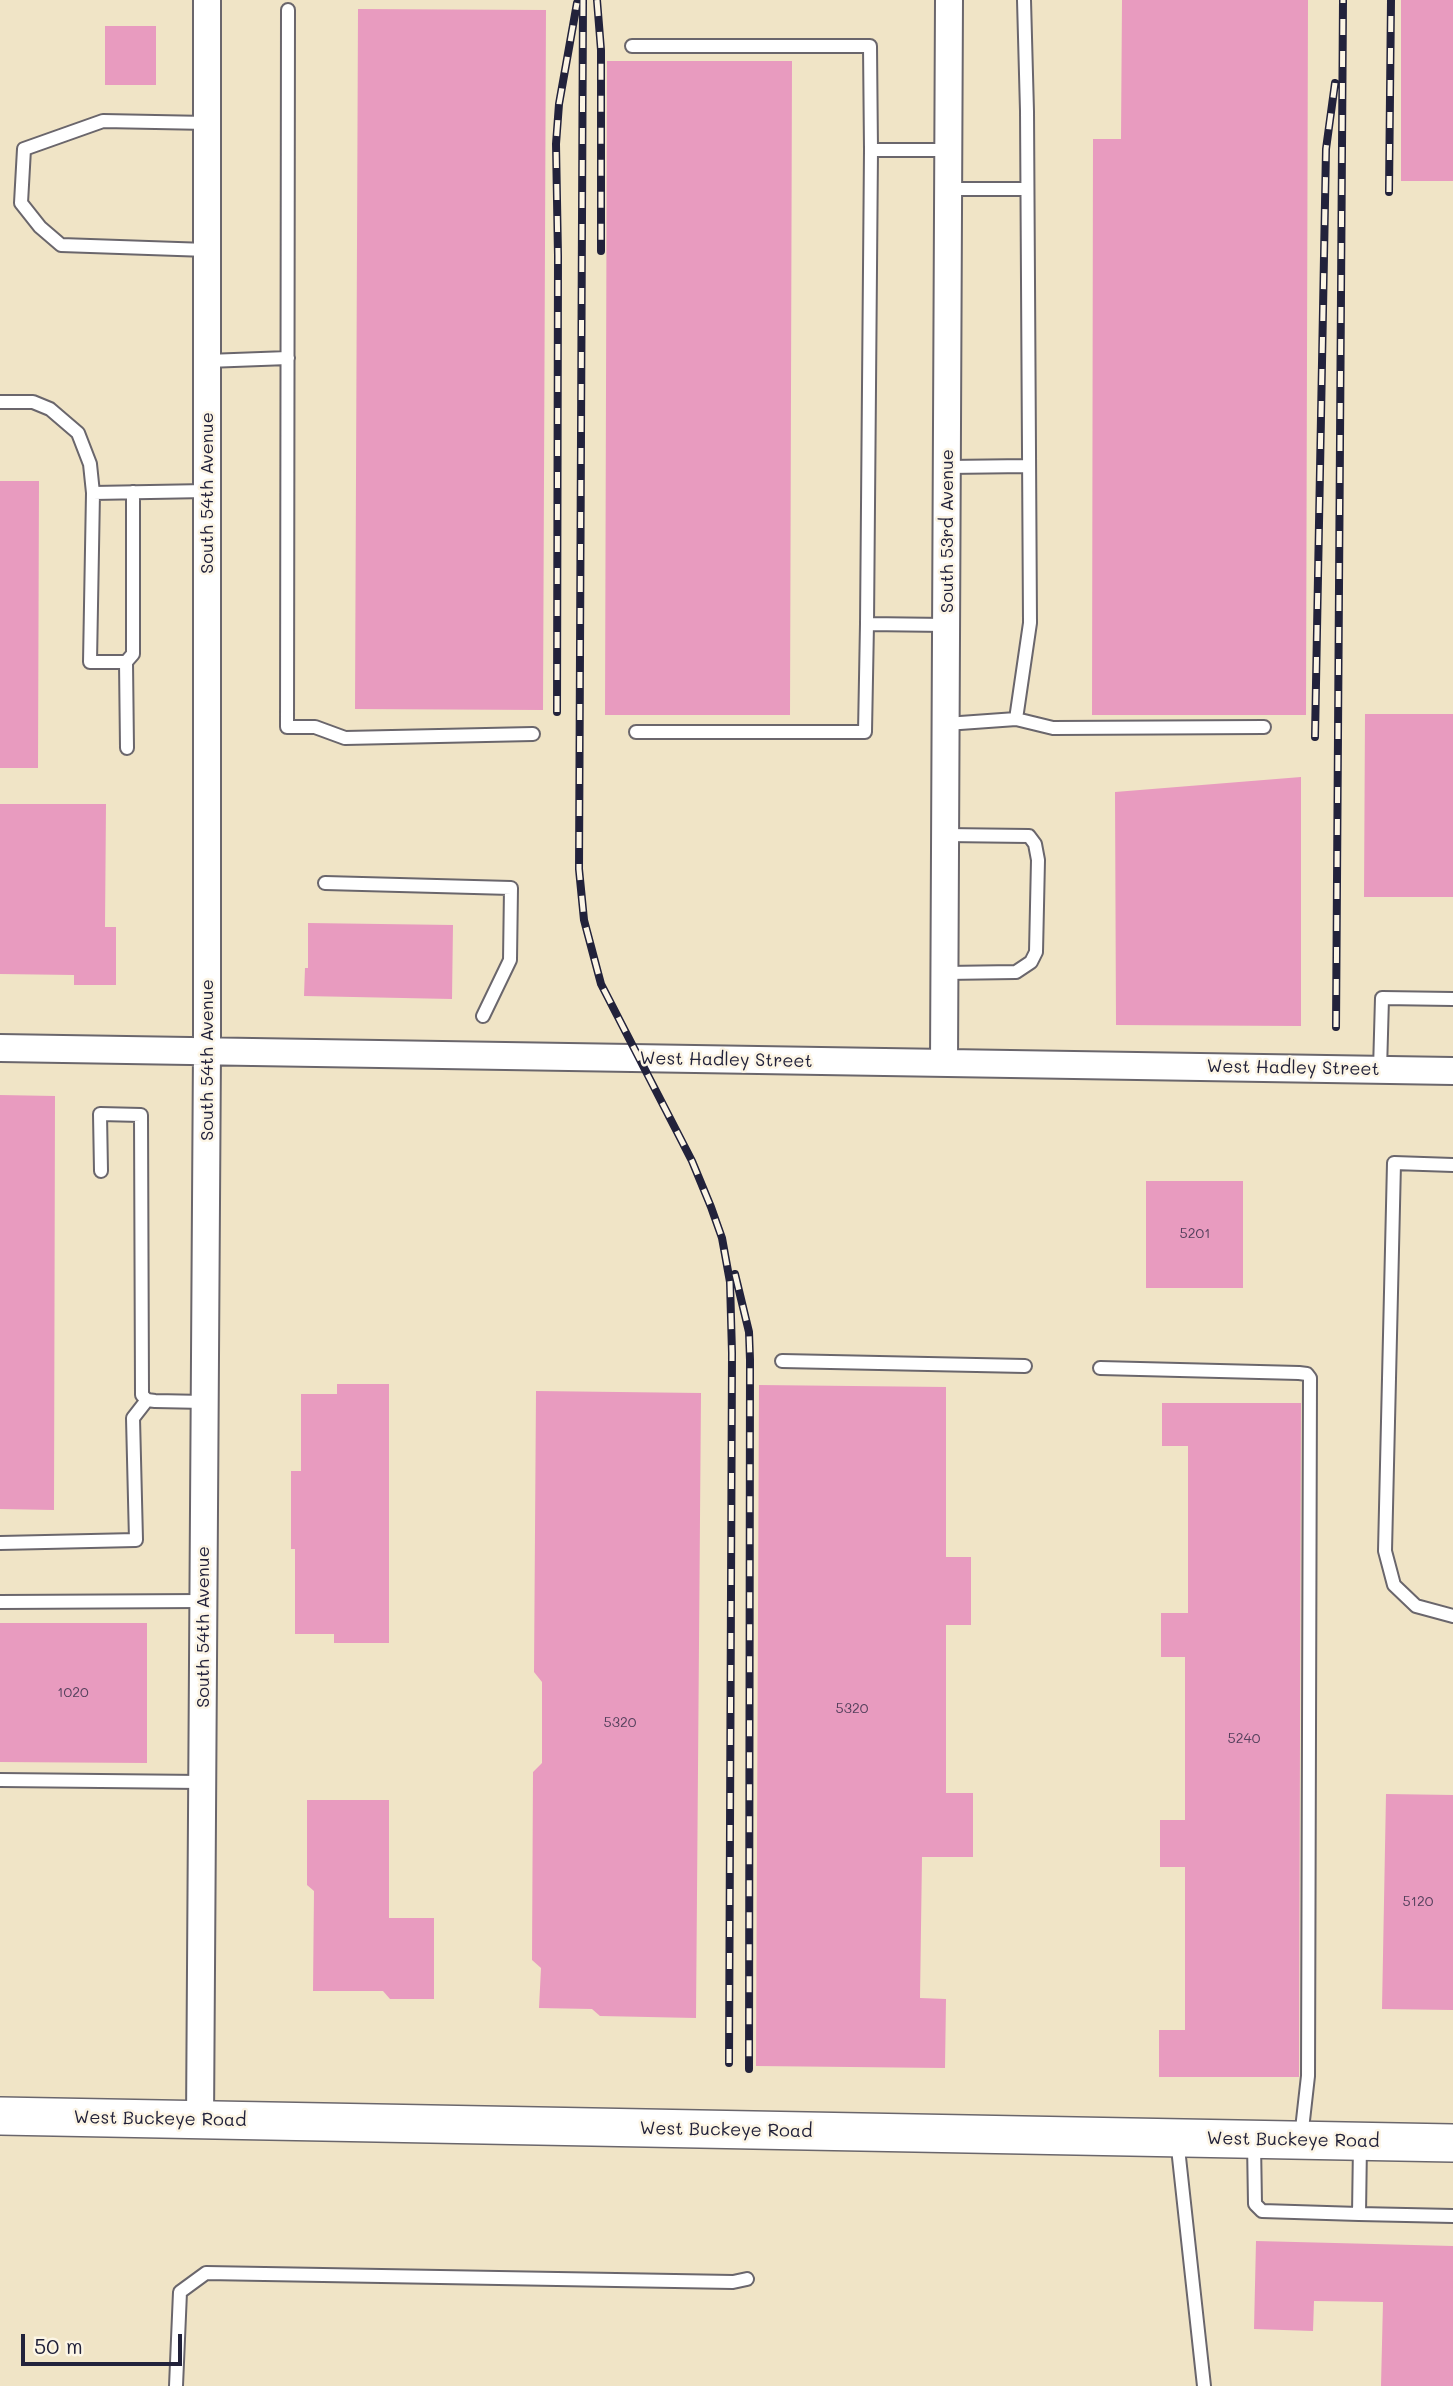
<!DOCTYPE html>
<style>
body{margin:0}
#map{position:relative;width:1453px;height:2386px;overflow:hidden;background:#f0e4c6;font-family:Mali,sans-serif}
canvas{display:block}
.scale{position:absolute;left:21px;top:2334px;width:161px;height:32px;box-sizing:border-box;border:4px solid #22223b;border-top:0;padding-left:9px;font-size:21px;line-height:24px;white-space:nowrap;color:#22223b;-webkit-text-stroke:5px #fcf5e5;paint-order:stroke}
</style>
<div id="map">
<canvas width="1453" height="2386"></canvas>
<div class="scale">50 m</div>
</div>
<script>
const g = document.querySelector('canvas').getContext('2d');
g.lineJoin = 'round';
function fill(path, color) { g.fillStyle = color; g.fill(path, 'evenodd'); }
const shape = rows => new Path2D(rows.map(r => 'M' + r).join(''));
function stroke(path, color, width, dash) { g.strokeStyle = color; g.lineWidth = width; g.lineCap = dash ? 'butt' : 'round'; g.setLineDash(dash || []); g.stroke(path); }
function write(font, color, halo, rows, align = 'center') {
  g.font = font + ' Mali,sans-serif'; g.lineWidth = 5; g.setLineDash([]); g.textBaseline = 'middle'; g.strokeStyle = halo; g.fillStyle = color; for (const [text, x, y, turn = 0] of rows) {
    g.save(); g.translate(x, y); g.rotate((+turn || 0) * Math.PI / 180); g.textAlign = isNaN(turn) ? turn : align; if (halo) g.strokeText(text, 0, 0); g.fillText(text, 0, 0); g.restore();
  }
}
const building = shape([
 [1122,0,1308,0,1306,715,1092,715,1093,139,1121,139],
 [1401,0,1453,0,1453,181,1401,181],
 [358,9,546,10,543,710,355,709],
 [105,26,156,26,156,85,105,85],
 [607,61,792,61,790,715,605,715],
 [0,481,39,481,38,768,0,768],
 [1365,714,1453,714,1453,897,1364,897],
 [1301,777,1301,1026,1116,1025,1115,792],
 [0,804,106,804,105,927,116,927,116,985,74,985,74,975,0,974],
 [308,923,453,925,452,999,304,996,305,968,308,968],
 [0,1095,55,1096,54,1510,0,1509],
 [1146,1181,1243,1181,1243,1288,1146,1288],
 [337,1384,389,1384,389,1643,334,1643,334,1634,295,1634,295,1549,291,1549,291,1471,301,1471,301,1394,337,1394],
 [759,1385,946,1387,946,1557,971,1557,971,1625,946,1625,946,1793,973,1793,973,1857,922,1857,920,1998,946,1999,945,2068,756,2066],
 [536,1391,701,1393,696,2018,600,2016,592,2009,539,2008,541,1968,532,1960,533,1772,542,1763,542,1682,534,1672],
 [1162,1403,1301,1403,1299,2077,1159,2077,1159,2030,1185,2030,1185,1867,1160,1867,1160,1820,1185,1820,1185,1657,1161,1657,1161,1613,1188,1613,1188,1446,1162,1446],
 [0,1623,147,1623,147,1763,0,1762],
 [1386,1794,1453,1795,1453,2010,1382,2009],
 [307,1800,389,1800,389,1918,434,1918,434,1999,390,1999,383,1991,313,1991,314,1891,307,1885],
 [1256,2241,1453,2246,1453,2386,1381,2386,1383,2302,1314,2301,1313,2331,1254,2329]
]);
const lane = shape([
 [288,10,287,727,315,727,345,738,533,734],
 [632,46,870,46,871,150],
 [948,189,1027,189],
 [207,250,61,245,40,227,21,203,24,149,103,121,208,123],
 [207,361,288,358],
 [0,402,33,402,50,409,78,433,90,464,93,493],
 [947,467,1028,466],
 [946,625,867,624,871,150,949,150],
 [126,662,133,654,133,492],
 [1016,719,1053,728,1264,727],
 [946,724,1016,719,1030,623,1027,111,1024,0],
 [636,732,865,732,867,624],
 [127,748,126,662,90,662,93,493,207,491],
 [325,883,511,888,510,960,483,1016],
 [945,973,1016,972,1031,962,1036,952,1038,860,1035,844,1029,836,945,835],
 [1380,1070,1382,998,1453,999],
 [1453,1165,1394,1163,1385,1551,1394,1585,1416,1606,1453,1616],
 [101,1171,100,1114,141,1115,142,1395,147,1400,155,1401,205,1402],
 [782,1361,1025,1366],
 [1100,1368,1299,1373,1307,1374,1310,1378,1308,2076,1301,2138],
 [0,1543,136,1540,133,1418,147,1400],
 [0,1602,203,1601],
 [0,1780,202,1782],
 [1177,2139,1204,2386],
 [1254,2143,1255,2204,1262,2211,1359,2214,1360,2144],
 [1359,2214,1453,2216],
 [176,2386,180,2292,206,2273,733,2282,747,2279]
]);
const street = shape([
 [0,1048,1453,1071],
 [944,1062,949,0],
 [200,2120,207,1050,207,0]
]);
const secondary = shape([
 [0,2116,1453,2143]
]);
const rail = shape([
 [583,0,579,869,584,920,601,984,692,1161,711,1207,722,1238,730,1282,732,1353,729,2063],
 [597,0,601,50,601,251],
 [1389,192,1391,0],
 [557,712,558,256,556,144,559,104,577,3],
 [1315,737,1326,149,1335,83],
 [1336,1027,1343,0],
 [735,1274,749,1332,750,1360,749,2069]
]);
const numberNames = [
 ["5201",1195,1234],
 ["1020",73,1693],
 ["5320",852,1709],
 ["5320",620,1723],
 ["5240",1244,1739],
 ["5120",1418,1902]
];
const streetNames = [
 ["South 54th Avenue",207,493,-90],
 ["South 53rd Avenue",947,531,-90],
 ["South 54th Avenue",207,1060,-90],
 ["West Hadley Street",726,1060,1],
 ["West Hadley Street",1293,1068,1],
 ["South 54th Avenue",203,1627,-90],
 ["West Buckeye Road",160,2119,1],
 ["West Buckeye Road",726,2130,1],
 ["West Buckeye Road",1293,2140,1]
];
fill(building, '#e89bbf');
stroke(lane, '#6a666c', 16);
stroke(street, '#6a666c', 30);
stroke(secondary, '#6a666c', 40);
stroke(lane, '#fff', 12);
stroke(street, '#fff', 26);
stroke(secondary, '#fff', 37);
stroke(rail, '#22223b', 8);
stroke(rail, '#fcf5e5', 5, [16]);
write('14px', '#54405c', null, numberNames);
write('18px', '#22223b', '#fcf5e5', streetNames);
</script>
